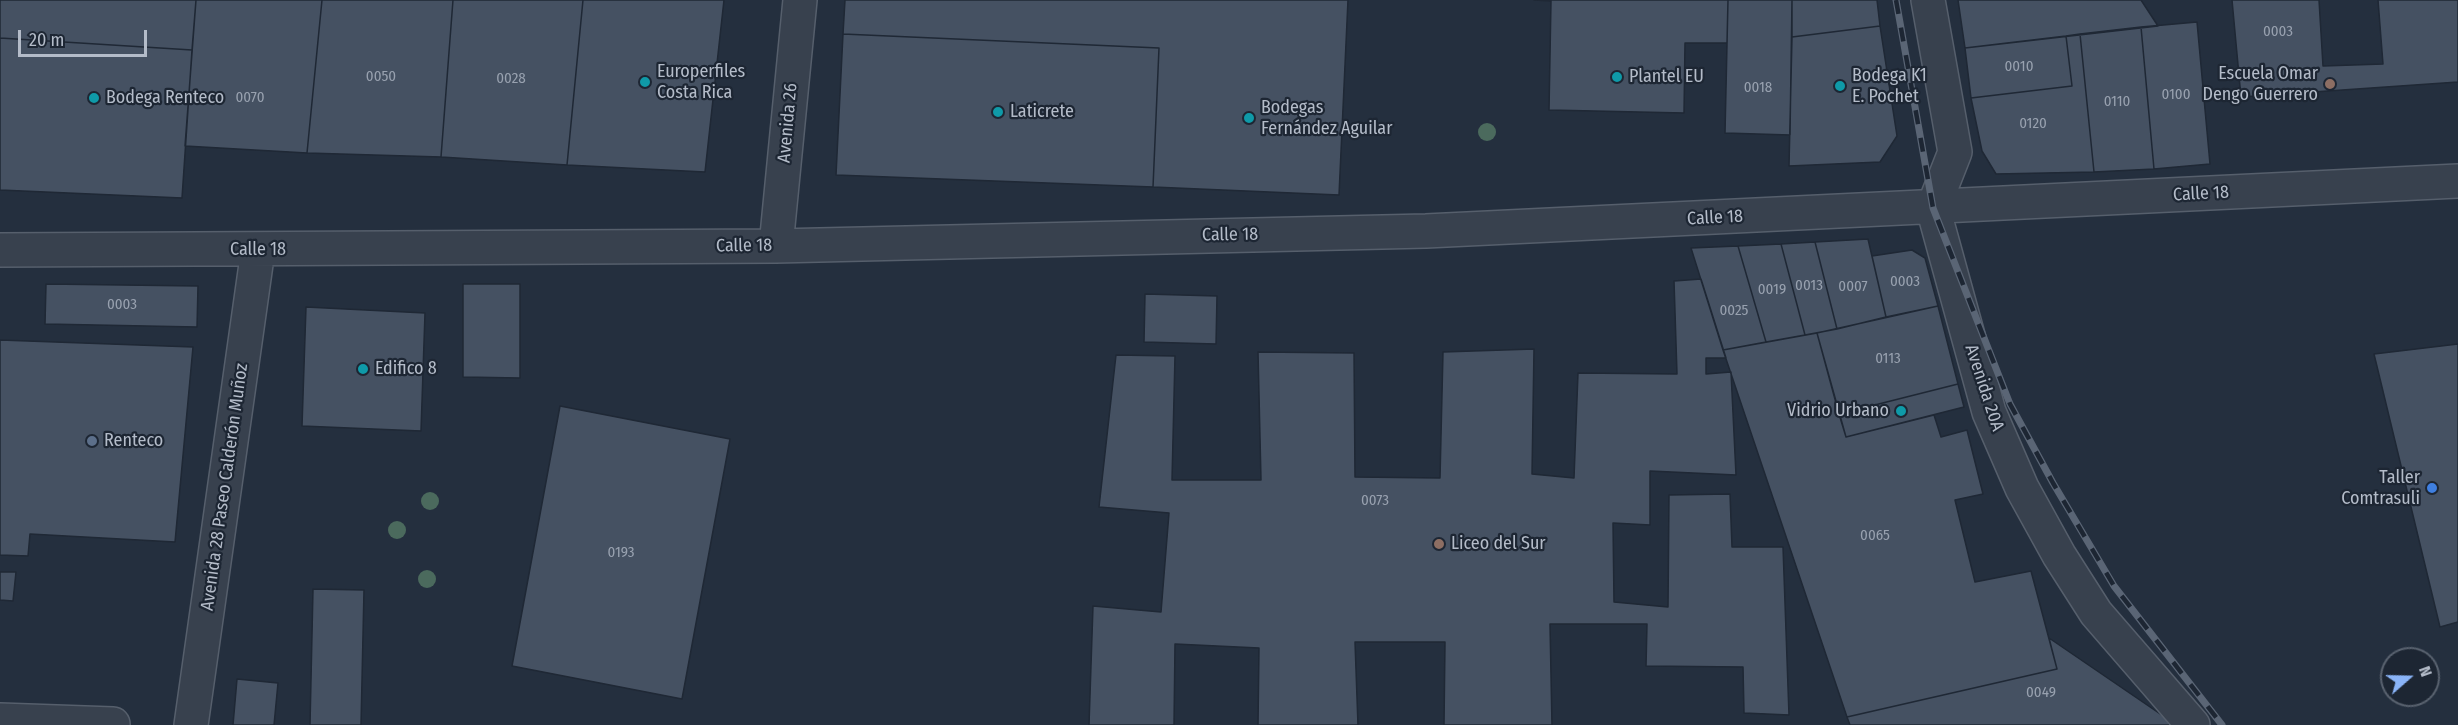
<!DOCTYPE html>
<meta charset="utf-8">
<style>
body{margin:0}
#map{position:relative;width:2458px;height:725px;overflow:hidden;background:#242f3e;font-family:"Fira Sans Condensed",sans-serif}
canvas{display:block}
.north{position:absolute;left:2380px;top:647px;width:60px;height:60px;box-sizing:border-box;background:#1d2633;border:2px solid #59626f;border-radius:50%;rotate:70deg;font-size:16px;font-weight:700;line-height:24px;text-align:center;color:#b4bcc9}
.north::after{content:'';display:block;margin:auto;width:21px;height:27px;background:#8ab4f8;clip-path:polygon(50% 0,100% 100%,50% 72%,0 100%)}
.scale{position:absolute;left:18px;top:30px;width:129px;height:27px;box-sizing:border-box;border:3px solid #b4bcc9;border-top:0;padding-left:8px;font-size:18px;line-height:21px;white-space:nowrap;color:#b4bcc9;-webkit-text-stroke:4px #1d2633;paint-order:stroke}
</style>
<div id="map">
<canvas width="2458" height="725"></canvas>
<div class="north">N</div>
<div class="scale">20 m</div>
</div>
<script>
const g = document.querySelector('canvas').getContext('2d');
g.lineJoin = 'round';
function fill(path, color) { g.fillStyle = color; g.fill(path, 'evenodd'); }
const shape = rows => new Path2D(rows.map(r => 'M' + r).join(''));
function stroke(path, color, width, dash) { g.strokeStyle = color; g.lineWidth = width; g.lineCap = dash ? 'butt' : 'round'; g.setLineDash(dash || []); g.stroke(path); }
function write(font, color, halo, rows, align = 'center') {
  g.font = font + ' "Fira Sans Condensed",sans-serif'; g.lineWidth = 4.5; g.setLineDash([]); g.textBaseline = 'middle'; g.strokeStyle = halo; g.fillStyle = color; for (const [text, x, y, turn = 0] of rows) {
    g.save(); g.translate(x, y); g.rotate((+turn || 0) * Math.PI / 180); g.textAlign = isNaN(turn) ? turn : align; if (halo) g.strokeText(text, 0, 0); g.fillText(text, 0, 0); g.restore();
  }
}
const building = shape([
 [0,0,196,0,192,50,0,38,0,0],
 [196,0,322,0,307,153,185,146,196,0],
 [322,0,453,0,441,157,307,153,322,0],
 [453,0,583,0,567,165,441,157,453,0],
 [583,0,724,0,705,172,567,165,583,0],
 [845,0,1348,0,1339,195,1153,187,1159,48,843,34,845,0],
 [1534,0,1728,0,1727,43,1685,43,1684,113,1549,110,1551,1,1534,0],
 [1728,0,1792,0,1790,135,1725,133,1728,0],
 [1792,0,1877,0,1880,26,1792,37,1792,0],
 [1958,0,2141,0,2158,26,1965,48,1958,0],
 [2232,0,2319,0,2323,66,2383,64,2378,0,2458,0,2458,82,2241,97,2232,0],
 [2197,22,2210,164,2154,169,2141,27,2197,22],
 [1880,26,1897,136,1880,162,1789,166,1792,37,1880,26],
 [2141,27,2154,169,2094,172,2080,34,2141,27],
 [843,34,1159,48,1153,187,836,175,843,34],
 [2080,34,2094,172,1996,174,1982,151,1971,98,2072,86,2066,36,2080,34],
 [2066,36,2072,86,1971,98,1965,48,2066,36],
 [0,38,192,50,182,198,0,190,0,38],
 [1868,239,1886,317,1837,329,1815,242,1868,239],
 [1815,242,1837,329,1805,335,1781,244,1815,242],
 [1781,244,1805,335,1766,342,1738,246,1781,244],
 [1738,246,1766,342,1723,350,1691,248,1738,246],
 [1912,250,1925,258,1938,306,1886,317,1872,256,1912,250],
 [1701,279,1726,358,1706,358,1706,374,1731,372,1736,475,1650,471,1650,525,1613,523,1614,602,1668,607,1669,495,1730,494,1732,547,1783,547,1789,715,1744,713,1743,667,1646,666,1647,624,1550,624,1552,725,1444,725,1445,642,1355,642,1358,725,1258,725,1259,648,1175,644,1174,725,1089,725,1093,606,1161,612,1169,513,1099,507,1116,355,1175,356,1172,480,1261,480,1258,352,1354,353,1355,477,1440,478,1443,352,1534,349,1532,474,1574,478,1578,373,1677,374,1674,281,1701,279],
 [46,284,198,286,197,327,45,324,46,284],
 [463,284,520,284,520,378,463,377,463,284],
 [1145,294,1217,296,1216,344,1144,342,1145,294],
 [1938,306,1958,384,1839,414,1817,333,1938,306],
 [306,307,425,313,421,431,302,426,306,307],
 [1817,333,1846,437,1934,415,1941,437,1967,430,1983,494,1955,500,1975,582,2031,571,2057,669,1847,717,1723,350,1817,333],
 [0,340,193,347,175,542,30,534,28,556,0,555,0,340],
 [2458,344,2458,622,2440,627,2374,354,2458,344],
 [1958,384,1964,407,1846,437,1839,414,1958,384],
 [560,406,730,439,682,699,512,666,560,406],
 [0,572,16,572,13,601,0,600,0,572],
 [313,589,364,590,361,725,310,725,313,589],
 [2049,638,2172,722,2168,725,1850,725,1847,717,2057,669,2049,638],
 [237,679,278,683,274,725,233,725,237,679]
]);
const minor = shape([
 [1928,0,1955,152,1933,208,1989,412,2022,488,2059,555,2096,613,2193,725],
 [776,246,800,0],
 [0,250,776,246,1426,231,2458,181],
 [0,720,113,724],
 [191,725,258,250]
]);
const rail = shape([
 [1896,0,1933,208,2010,404,2053,483,2114,586,2222,725]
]);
const trees = [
 [1487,132],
 [430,501],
 [397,530],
 [427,579]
];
const markers = [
 [1617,77,6,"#0f9aa8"],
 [645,82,6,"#0f9aa8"],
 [2330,84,6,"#8d6e63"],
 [1840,86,6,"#0f9aa8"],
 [94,98,6,"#0f9aa8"],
 [998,112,6,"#0f9aa8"],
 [1249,118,6,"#0f9aa8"],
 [363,369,6,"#0f9aa8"],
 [1901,411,6,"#0f9aa8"],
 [92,441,6,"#5c6f8a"],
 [2432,488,6,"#3f7fe0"],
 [1439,544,6,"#8d6e63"]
];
const numberNames = [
 ["0003",2278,32],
 ["0010",2019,67],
 ["0050",381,77],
 ["0028",511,79],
 ["0018",1758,88],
 ["0100",2176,95],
 ["0070",250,98],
 ["0110",2117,102],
 ["0120",2033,124],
 ["0003",1905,282],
 ["0013",1809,286],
 ["0007",1853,287],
 ["0019",1772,290],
 ["0003",122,305],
 ["0025",1734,311],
 ["0113",1888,359],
 ["0073",1375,501],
 ["0065",1875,536],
 ["0193",621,553],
 ["0049",2041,693]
];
const poiNames = [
 ["Europerfiles",657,72],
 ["Costa Rica",657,93],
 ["Escuela Omar",2318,74,"right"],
 ["Dengo Guerrero",2318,95,"right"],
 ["Bodega K1",1852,76],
 ["E. Pochet",1852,97],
 ["Plantel EU",1629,77],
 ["Bodega Renteco",106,98],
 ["Bodegas",1261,108],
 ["Fernández Aguilar",1261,129],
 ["Laticrete",1010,112],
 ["Edifico 8",375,369],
 ["Vidrio Urbano",1889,411,"right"],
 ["Renteco",104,441],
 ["Taller",2420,478,"right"],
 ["Comtrasuli",2420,499,"right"],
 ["Liceo del Sur",1451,544]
];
const streetNames = [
 ["Avenida 26",788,123,-85],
 ["Calle 18",2201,194,-3],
 ["Calle 18",1715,218,-3],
 ["Calle 18",1230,235,-1],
 ["Calle 18",744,246,-1],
 ["Calle 18",258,250],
 ["Avenida 20A",1984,388,72],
 ["Avenida 28 Paseo Calderón Muñoz",225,487,-82]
];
fill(building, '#455162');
stroke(building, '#1f2835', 1.5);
stroke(minor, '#565f6c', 36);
stroke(minor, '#38414e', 33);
stroke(rail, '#5a6575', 7);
stroke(rail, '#1d2633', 4.5, [14]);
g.fillStyle = '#4b6a5d';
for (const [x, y] of trees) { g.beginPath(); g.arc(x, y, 9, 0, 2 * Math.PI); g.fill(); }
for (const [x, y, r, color] of markers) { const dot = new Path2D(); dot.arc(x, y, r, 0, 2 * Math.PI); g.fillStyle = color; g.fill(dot); stroke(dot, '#1d2633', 2); }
write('15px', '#98a1af', null, numberNames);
write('18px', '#b4bcc9', '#1d2633', poiNames, 'left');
write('18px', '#b4bcc9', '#1d2633', streetNames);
</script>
